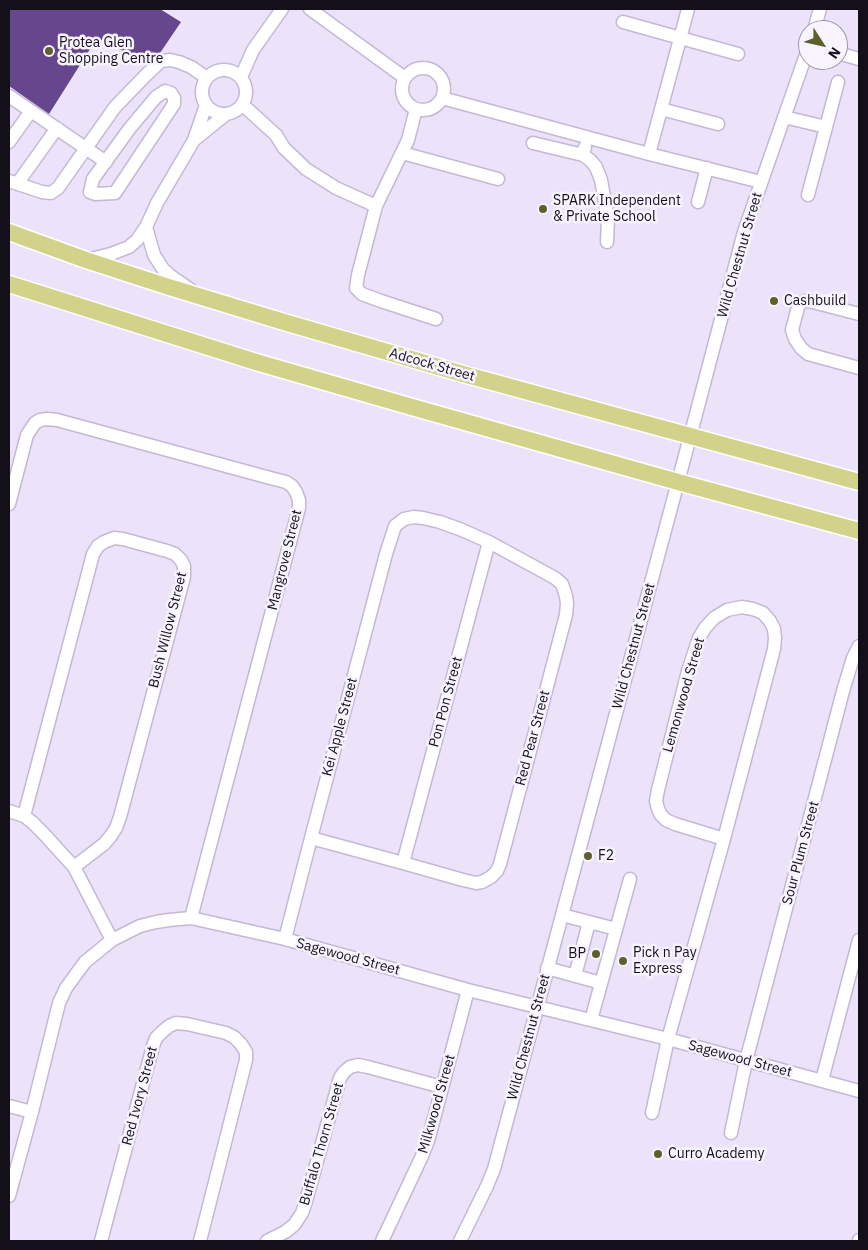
<!DOCTYPE html>
<style>
body{margin:0}
#map{position:relative;width:868px;height:1250px;overflow:hidden;background:#ece3fb;font-family:"IBM Plex Sans",sans-serif}
canvas{display:block}
.frame{position:absolute;inset:0;border:10px solid #14101a;pointer-events:none}
.north{position:absolute;left:798px;top:20px;width:50px;height:50px;box-sizing:border-box;background:#f7f3ff;border:1px solid #9c98a3;border-radius:50%;rotate:125deg;font-size:14px;font-weight:700;line-height:20px;text-align:center;color:#14101a}
.north::after{content:'';display:block;margin:auto;width:18px;height:22px;background:#5f5f2c;clip-path:polygon(50% 0,100% 100%,50% 72%,0 100%)}
</style>
<div id="map">
<canvas width="868" height="1250"></canvas>
<div class="frame"></div>
<div class="north">N</div>
</div>
<script>
const g = document.querySelector('canvas').getContext('2d');
g.lineJoin = 'round';
function fill(path, color) { g.fillStyle = color; g.fill(path, 'evenodd'); }
const shape = rows => new Path2D(rows.map(r => 'M' + r).join(''));
function stroke(path, color, width, dash) { g.strokeStyle = color; g.lineWidth = width; g.lineCap = dash ? 'butt' : 'round'; g.setLineDash(dash || []); g.stroke(path); }
function write(font, color, halo, rows, align = 'center') {
  g.font = font + ' "IBM Plex Sans",sans-serif'; g.lineWidth = 5; g.setLineDash([]); g.textBaseline = 'middle'; g.strokeStyle = halo; g.fillStyle = color; for (const [text, x, y, turn = 0] of rows) {
    g.save(); g.translate(x, y); g.rotate((+turn || 0) * Math.PI / 180); g.textAlign = isNaN(turn) ? turn : align; if (halo) g.strokeText(text, 0, 0); g.fillText(text, 0, 0); g.restore();
  }
}
const building = shape([
 [9,9,160,9,181,22,160,53,155,55,147,63,97,38,49,114,9,86]
]);
const minor = shape([
 [310,9,405,78],
 [623,22,738,54],
 [814,30,820,9],
 [838,53,859,59],
 '402 89a21 21 0 1 1 42 0a21 21 0 1 1-42 0Z',
 '202 92a22 22 0 1 1 44 0a22 22 0 1 1-44 0Z',
 [241,77,253,50,282,9],
 [165,91,171,93,174,98,174,104,115,193,95,194,90,192,93,179,130,128,156,97,165,91],
 [9,96,106,162],
 [442,98,649,154,761,182],
 [243,105,276,135,284,148,306,169,336,188,376,206],
 [416,109,408,140,376,206,358,275,356,288,362,294,381,301,436,319],
 [661,109,718,124],
 [784,117,826,127],
 [194,140,225,115],
 [9,142,31,111],
 [533,143,583,155,585,147],
 [402,153,498,179],
 [649,154,688,9],
 [583,155,590,160,596,167,601,180,608,219,607,242],
 [9,181,42,192,51,193,58,188,115,107,147,74,161,61,170,60,179,62,191,67,207,78],
 [17,184,57,128],
 [808,195,838,82],
 [698,202,707,168],
 [146,227,154,255,163,269,172,277,191,290],
 [86,260,111,254,129,247,137,240,146,227,157,203,194,140,206,105],
 [859,314,809,301,805,301,800,303,798,307,792,330,795,339,801,348,808,354,859,368],
 [9,504,27,435,35,423,40,420,47,419,57,420,274,479,286,482,292,486,296,492,299,500,299,508,191,918],
 [9,811,24,816,32,822,44,834,74,867,112,940],
 [24,816,93,554,98,546,104,542,114,538,123,539,167,551,175,554,181,560,184,566,184,577,120,817,116,828,110,837,104,844,74,867],
 [403,863,489,542],
 [562,915,616,929],
 [285,939,311,838,386,554,395,526,404,519,414,517,423,518,440,522,462,530,489,542,555,578,562,584,566,596,567,604,566,615,500,864,497,871,491,877,482,882,476,883,463,880,403,863,311,838],
 [547,968,601,983],
 [575,976,589,922],
 [591,1020,630,879],
 [822,1080,859,940],
 [9,1106,32,1112],
 [652,1113,668,1039,724,839,774,649,775,638,774,629,770,621,763,613,753,609,742,607,727,610,714,618,705,628,699,638,688,671,658,790,656,801,658,809,661,815,666,820,675,824,724,839],
 [731,1133,746,1061,843,691,853,658,859,646],
 [9,1196,32,1112,59,1003,66,988,85,962,112,940,140,926,156,922,169,920,191,918,285,939,468,990,668,1039,859,1091],
 [101,1241,153,1046,156,1038,162,1032,169,1026,176,1023,187,1024,226,1033,234,1037,241,1044,246,1052,246,1060,200,1241],
 [267,1241,285,1232,294,1225,302,1213,306,1201,340,1078,344,1072,350,1067,358,1065,368,1067,442,1087],
 [382,1241,422,1156,428,1141,468,990],
 [460,1241,487,1186,494,1169,690,437,744,232,808,49],
 [859,1241,859,1240]
]);
const major = shape([
 [9,232,86,260,169,287,284,322,463,374,859,482],
 [9,284,256,362,412,407,678,482,859,531]
]);
const markers = [
 [49,51,5,"#5f5f2c"],
 [543,209,5,"#5f5f2c"],
 [774,301,5,"#5f5f2c"],
 [588,856,5,"#5f5f2c"],
 [596,954,5,"#5f5f2c"],
 [623,961,5,"#5f5f2c"],
 [658,1154,5,"#5f5f2c"]
];
const poiNames = [
 ["Protea Glen",59,43],
 ["Shopping Centre",59,59],
 ["SPARK Independent",553,201],
 ["& Private School",553,217],
 ["Cashbuild",784,301],
 ["F2",598,856],
 ["Pick n Pay",633,953],
 ["Express",633,969],
 ["BP",586,954,"right"],
 ["Curro Academy",668,1154]
];
const streetNames = [
 ["Wild Chestnut Street",740,255,-74],
 ["Adcock Street",432,365,16],
 ["Mangrove Street",285,560,-76],
 ["Bush Willow Street",168,630,-76],
 ["Wild Chestnut Street",634,646,-75],
 ["Lemonwood Street",684,695,-74],
 ["Pon Pon Street",446,702,-75],
 ["Kei Apple Street",340,727,-75],
 ["Red Pear Street",533,738,-75],
 ["Sour Plum Street",801,853,-75],
 ["Sagewood Street",348,957,15],
 ["Wild Chestnut Street",529,1037,-75],
 ["Sagewood Street",740,1059,15],
 ["Red Ivory Street",140,1096,-75],
 ["Milkwood Street",437,1104,-74],
 ["Buffalo Thorn Street",322,1144,-74]
];
fill(building, '#66468d');
stroke(minor, '#c4b8d5', 15);
stroke(major, '#fff', 19);
stroke(minor, '#fff', 12);
stroke(major, '#d3d28a', 16);
for (const [x, y, r, color] of markers) { const dot = new Path2D(); dot.arc(x, y, r, 0, 2 * Math.PI); g.fillStyle = color; g.fill(dot); stroke(dot, '#f7f3ff', 2); }
write('14px', '#14101a', '#f7f3ff', poiNames, 'left');
write('14px', '#14101a', '#f7f3ff', streetNames);
</script>
